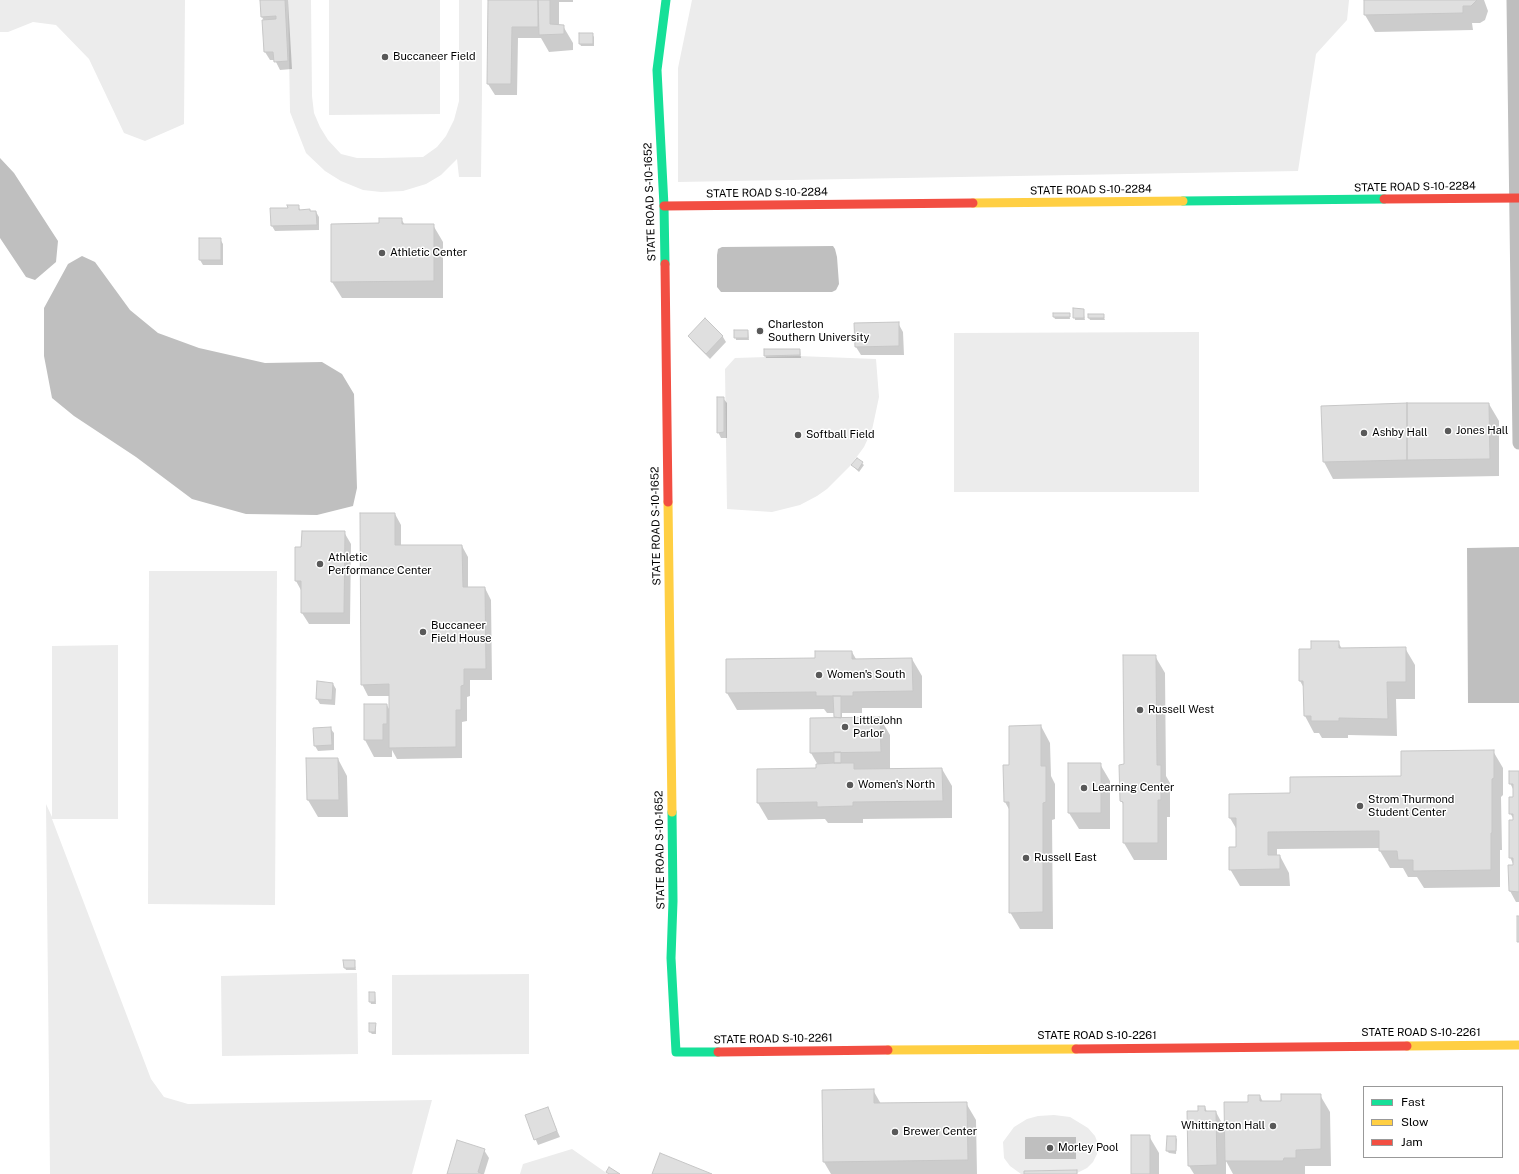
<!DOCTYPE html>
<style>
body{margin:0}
#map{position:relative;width:1519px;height:1174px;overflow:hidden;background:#fff;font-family:"Public Sans",sans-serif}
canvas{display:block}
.legend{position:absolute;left:1363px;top:1086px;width:140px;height:72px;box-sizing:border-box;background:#fff;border:1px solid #999;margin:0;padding:5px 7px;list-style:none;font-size:12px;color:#000}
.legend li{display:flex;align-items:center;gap:8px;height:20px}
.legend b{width:20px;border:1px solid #999}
</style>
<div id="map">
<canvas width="1519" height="1174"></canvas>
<ul class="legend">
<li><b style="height:5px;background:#16e098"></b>Fast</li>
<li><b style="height:5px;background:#ffcf43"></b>Slow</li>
<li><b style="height:5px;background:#f24e42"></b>Jam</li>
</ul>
</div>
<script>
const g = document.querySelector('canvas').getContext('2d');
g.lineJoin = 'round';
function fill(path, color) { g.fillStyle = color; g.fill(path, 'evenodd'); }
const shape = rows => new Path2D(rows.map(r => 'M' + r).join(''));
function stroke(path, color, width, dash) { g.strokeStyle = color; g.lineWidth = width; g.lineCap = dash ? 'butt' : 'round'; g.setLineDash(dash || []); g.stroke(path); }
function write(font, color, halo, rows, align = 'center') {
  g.font = font + ' "Public Sans",sans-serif'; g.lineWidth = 3; g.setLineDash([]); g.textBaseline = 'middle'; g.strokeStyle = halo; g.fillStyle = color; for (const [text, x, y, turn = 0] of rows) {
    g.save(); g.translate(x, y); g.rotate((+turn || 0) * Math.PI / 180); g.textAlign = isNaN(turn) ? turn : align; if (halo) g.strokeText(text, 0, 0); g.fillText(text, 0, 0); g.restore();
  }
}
const green = shape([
 [0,0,185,0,184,124,145,141,124,133,89,59,56,25,33,22,8,32,0,32],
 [288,0,311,0,312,96,314,113,320,127,328,140,341,154,357,158,381,158,423,157,437,147,446,136,454,120,459,101,459,0,482,0,482,92,481,177,459,177,457,159,441,175,426,184,403,191,381,192,363,190,341,181,325,171,306,153,290,112],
 [329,0,440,0,440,114,329,115],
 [692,0,1349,0,1347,20,1316,54,1298,171,678,182,678,68],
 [1199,332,1199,492,954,492,954,333],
 [798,356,876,359,879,397,872,430,864,447,850,466,827,489,817,496,800,505,772,512,727,509,725,369,735,358],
 [149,571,277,571,275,905,148,904],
 [118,645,118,819,52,819,151,1079,164,1097,188,1104,432,1100,412,1174,50,1174,46,804,52,817,52,646],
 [357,973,358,1054,222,1056,221,976],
 [529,974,529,1054,392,1055,392,975],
 [1054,1115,1070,1117,1088,1128,1095,1136,1098,1144,1097,1154,1093,1162,1087,1168,1077,1173,1077,1170,1025,1171,1024,1174,1021,1174,1010,1166,1004,1158,1003,1142,1014,1127,1027,1119,1038,1116],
 [572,1149,608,1174,520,1174,523,1164]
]);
const water = shape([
 [0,158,14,173,58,241,56,262,35,280,26,277,0,238],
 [833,246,835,249,837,257,839,284,836,290,832,292,721,292,717,287,717,255,718,249,722,247],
 [82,256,95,262,130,310,158,333,199,348,265,363,322,362,342,374,354,394,357,488,353,506,317,515,246,514,192,499,136,457,74,416,52,398,44,356,44,308,68,264],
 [1519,547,1519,703,1468,703,1467,548],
 [1025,1137,1076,1137,1076,1159,1025,1159]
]);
const shadow = shape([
 [261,0,288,0,292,69,280,70,275,60,270,60,265,52,263,21,264,21,262,17],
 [489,0,573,0,573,2,559,2,559,26,563,26,573,43,573,50,549,52,541,38,518,38,517,95,495,95,488,84],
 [1365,0,1484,0,1488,11,1485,20,1480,23,1472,23,1473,30,1375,32,1365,15],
 [592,34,594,37,594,46,581,46,580,44],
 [298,206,301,211,310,210,311,212,316,212,319,217,319,230,275,231,272,226,271,209,289,209],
 [401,219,405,225,433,225,443,242,443,298,342,298,332,282,380,224],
 [220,239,223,244,223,265,203,265,200,260],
 [1074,309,1083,310,1085,320,1075,320],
 [1069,314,1070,319,1055,319,1054,317],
 [1103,315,1105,320,1090,320,1089,318],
 [705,319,723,337,726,342,710,359,692,341,689,336],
 [898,323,903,332,904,355,861,355,856,347],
 [735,331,748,331,749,340,736,340],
 [800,350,801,358,766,358,765,355],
 [723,398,727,403,727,438,721,438,718,432],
 [1489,404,1499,421,1499,476,1333,479,1324,462,1322,407],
 [857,459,864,465,859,472,852,465],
 [395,514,401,525,401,546,462,546,468,557,468,588,485,588,491,600,492,680,470,680,470,696,467,697,467,721,462,722,462,758,397,759,392,750,392,757,374,757,365,740,387,705,390,711,390,696,368,696,362,684],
 [344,532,351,544,350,624,309,624,302,613,302,592,296,581,296,548,302,548],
 [1338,642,1342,649,1405,648,1415,665,1415,699,1396,699,1397,736,1348,735,1348,738,1322,738,1319,733,1314,733,1305,716,1304,688,1300,681,1312,650],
 [852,652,856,659,912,659,922,676,922,708,862,708,862,713,842,713,842,719,880,718,890,735,890,770,942,769,952,786,952,818,863,819,863,823,828,823,825,819,768,820,758,803,817,769,818,765,811,753,836,719,835,713,827,713,824,709,737,710,727,693,816,659],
 [1155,656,1165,673,1166,776,1170,783,1170,817,1167,817,1167,860,1134,860,1124,843,1124,806,1121,800],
 [333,684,336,689,335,705,320,704,317,699],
 [1041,726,1050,743,1051,776,1055,784,1055,819,1052,820,1053,929,1020,929,1010,912,1010,811,1005,802,1004,766,1010,766],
 [330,728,334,733,334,750,318,751,315,746],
 [1493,751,1503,768,1503,795,1501,797,1502,850,1500,850,1500,887,1424,888,1417,877,1408,877,1403,868,1390,868,1380,851,1380,848,1277,849,1277,856,1280,856,1289,873,1290,886,1240,886,1230,869,1237,848,1237,830,1230,818,1291,794,1402,777],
 [307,759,338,759,347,776,348,817,318,817,308,800],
 [1100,764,1110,781,1110,829,1079,829,1069,813],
 [1519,772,1519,902,1516,902,1510,891,1514,866,1510,857,1515,821,1510,813,1514,798,1514,791,1510,783],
 [354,961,356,970,346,970,345,968],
 [375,993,376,1004,371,1004,370,1001],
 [375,1024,376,1026,376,1034,372,1034,370,1032],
 [873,1090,881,1104,966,1103,976,1120,977,1174,831,1174,824,1162,823,1091],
 [1320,1095,1330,1112,1331,1166,1305,1166,1305,1174,1233,1174,1226,1161,1226,1174,1194,1174,1189,1166,1199,1112,1205,1107,1207,1112,1216,1112,1225,1129,1249,1102,1260,1096,1263,1102,1282,1102],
 [547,1108,560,1137,538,1145,526,1116],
 [1149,1136,1159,1153,1159,1174,1132,1174],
 [1175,1137,1177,1139,1176,1154,1169,1153,1167,1151],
 [484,1150,489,1158,484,1174,448,1174]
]);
const building = shape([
 [260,0,285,0,288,61,274,62,273,52,264,52,262,20,276,19,276,16,261,17,260,0],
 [488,0,538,0,538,27,512,27,511,84,487,84,488,0],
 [538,0,550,0,550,24,564,25,564,34,539,35,538,0],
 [1364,0,1477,0,1471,6,1463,6,1463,13,1364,15,1364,0],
 [579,33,593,33,593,44,579,44,579,33],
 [287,205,299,205,299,210,310,209,310,211,316,211,317,225,271,226,270,208,288,208,287,205],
 [379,218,402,218,402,224,434,224,434,281,331,282,331,224,379,223,379,218],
 [199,238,221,238,221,260,199,260,199,238],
 [1073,308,1084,309,1084,318,1073,318,1073,308],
 [1053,313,1070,313,1070,317,1053,317,1053,313],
 [1088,314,1104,314,1104,318,1088,318,1088,314],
 [705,318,723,336,706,354,688,336,705,318],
 [899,322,899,346,855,347,854,323,899,322],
 [734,330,748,330,748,338,734,338,734,330],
 [764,349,800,349,800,355,764,356,764,349],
 [717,397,724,397,724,432,717,433,717,397],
 [1407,403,1407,460,1323,462,1321,406,1407,403],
 [1407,403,1489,403,1490,459,1407,460,1407,403],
 [857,458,863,462,858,470,851,465,857,458],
 [360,513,395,513,395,545,462,545,463,587,485,587,486,669,464,669,464,685,461,686,461,710,456,710,456,747,389,748,389,684,361,685,360,513],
 [302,531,345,531,344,613,301,613,301,581,295,581,295,547,301,547,302,531],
 [1311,641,1339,641,1339,648,1406,647,1406,682,1387,682,1388,719,1339,718,1339,721,1311,721,1311,716,1304,716,1303,681,1299,681,1299,649,1311,649,1311,641],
 [815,651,852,651,852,659,912,658,913,691,853,692,853,696,816,696,816,692,726,693,726,659,815,658,815,651],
 [1123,655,1156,655,1157,765,1161,765,1161,800,1158,800,1158,843,1123,843,1123,802,1120,801,1119,765,1124,764,1123,655],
 [317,681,333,683,332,700,316,699,317,681],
 [833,696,841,696,841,718,834,717,833,696],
 [364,704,387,704,387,724,383,724,383,740,364,740,364,704],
 [880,717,881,752,810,753,810,718,880,717],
 [1041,725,1041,766,1046,766,1046,802,1043,803,1043,912,1009,913,1009,802,1004,802,1003,765,1009,765,1009,726,1041,725],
 [331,727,332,745,314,746,313,728,331,727],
 [1494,750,1494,778,1492,779,1492,833,1491,833,1491,870,1413,871,1413,860,1398,860,1397,851,1379,851,1379,831,1268,832,1268,855,1280,855,1280,869,1229,870,1229,847,1236,847,1236,818,1229,818,1229,794,1290,793,1290,777,1401,776,1401,751,1494,750],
 [834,752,841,752,841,763,834,763,834,752],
 [306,758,338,758,339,800,307,800,306,758],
 [834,763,854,763,854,769,942,768,943,801,853,802,853,806,817,807,817,802,757,803,757,769,816,768,816,764,834,763],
 [1068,763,1101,763,1101,813,1068,813,1068,763],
 [1509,771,1519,771,1519,892,1509,891,1508,865,1513,865,1513,858,1509,858,1509,820,1513,820,1513,814,1509,814,1509,797,1513,797,1513,784,1509,784,1509,771],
 [1517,916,1519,916,1519,942,1517,942,1517,916],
 [343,960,355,960,355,968,344,968,343,960],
 [369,992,375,992,375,1002,369,1002,369,992],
 [369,1023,376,1023,375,1032,369,1032,369,1023],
 [874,1089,874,1103,967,1102,968,1160,823,1162,822,1090,874,1089],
 [1281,1094,1321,1094,1321,1149,1296,1150,1296,1158,1284,1158,1283,1161,1225,1161,1224,1102,1248,1102,1248,1095,1260,1095,1260,1101,1281,1101,1281,1094],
 [1198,1106,1205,1106,1205,1111,1216,1111,1217,1165,1188,1166,1187,1111,1198,1111,1198,1106],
 [548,1107,557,1131,534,1140,525,1115,548,1107],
 [1131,1135,1150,1135,1150,1174,1131,1174,1131,1135],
 [1167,1136,1176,1136,1176,1151,1166,1151,1167,1136],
 [457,1140,485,1149,478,1172,483,1174,447,1174,457,1140],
 [660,1153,712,1174,652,1174,660,1153],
 [609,1167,620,1174,609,1174,606,1172,609,1167],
 [1077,1170,1077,1174,1024,1174,1024,1171,1077,1170]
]);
const street = shape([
 [1513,0,1519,443]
]);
const fast = shape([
 [1183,201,1384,199],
 [665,264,664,206,657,70,666,0],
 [672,812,673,901,671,958,676,1052,718,1052]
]);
const slow = shape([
 [973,203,1183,201],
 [668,502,672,812],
 [1407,1046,1519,1045],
 [888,1050,1076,1049]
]);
const jam = shape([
 [1384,199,1519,198],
 [664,206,973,203],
 [665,264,668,502],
 [1076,1049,1407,1046],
 [718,1052,888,1050]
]);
const markers = [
 [385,57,4,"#595959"],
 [382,253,4,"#595959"],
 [760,331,4,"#595959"],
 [1448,431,4,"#595959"],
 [1364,433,4,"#595959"],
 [798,435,4,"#595959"],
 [320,564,4,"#595959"],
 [423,632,4,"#595959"],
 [819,675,4,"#595959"],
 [1140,710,4,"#595959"],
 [845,727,4,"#595959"],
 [850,785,4,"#595959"],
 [1084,788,4,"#595959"],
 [1360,806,4,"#595959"],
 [1026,858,4,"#595959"],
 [1273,1126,4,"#595959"],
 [895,1132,4,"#595959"],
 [1050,1148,4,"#595959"]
];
const poiNames = [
 ["Buccaneer Field",393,57],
 ["Athletic Center",390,253],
 ["Charleston",768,325],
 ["Southern University",768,338],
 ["Jones Hall",1456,431],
 ["Ashby Hall",1372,433],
 ["Softball Field",806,435],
 ["Athletic",328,558],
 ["Performance Center",328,571],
 ["Buccaneer",431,626],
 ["Field House",431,639],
 ["Women's South",827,675],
 ["Russell West",1148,710],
 ["LittleJohn",853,721],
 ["Parlor",853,734],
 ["Women's North",858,785],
 ["Learning Center",1092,788],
 ["Strom Thurmond",1368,800],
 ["Student Center",1368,813],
 ["Russell East",1034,858],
 ["Whittington Hall",1265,1126,"right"],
 ["Brewer Center",903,1132],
 ["Morley Pool",1058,1148]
];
const streetNames = [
 ["STATE ROAD S-10-2284",1415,187,-1],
 ["STATE ROAD S-10-2284",1091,190,-1],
 ["STATE ROAD S-10-2284",767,193,-1],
 ["STATE ROAD S-10-1652",650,202,-92],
 ["STATE ROAD S-10-1652",656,526,-91],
 ["STATE ROAD S-10-1652",660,850,-91],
 ["STATE ROAD S-10-2261",1421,1033],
 ["STATE ROAD S-10-2261",1097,1036],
 ["STATE ROAD S-10-2261",773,1039,-1]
];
fill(green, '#ececec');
fill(water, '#bfbfbf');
fill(shadow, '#0003');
fill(building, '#dfdfdf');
stroke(building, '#c7c7c7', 1);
stroke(street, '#bebebe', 13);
stroke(fast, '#16e098', 9);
stroke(slow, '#ffcf43', 9);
stroke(jam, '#f24e42', 9);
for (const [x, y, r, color] of markers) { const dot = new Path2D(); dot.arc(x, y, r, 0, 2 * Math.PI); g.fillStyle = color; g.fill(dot); stroke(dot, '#fff', 1.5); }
write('11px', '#000', '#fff', poiNames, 'left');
write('11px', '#000', '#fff', streetNames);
</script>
